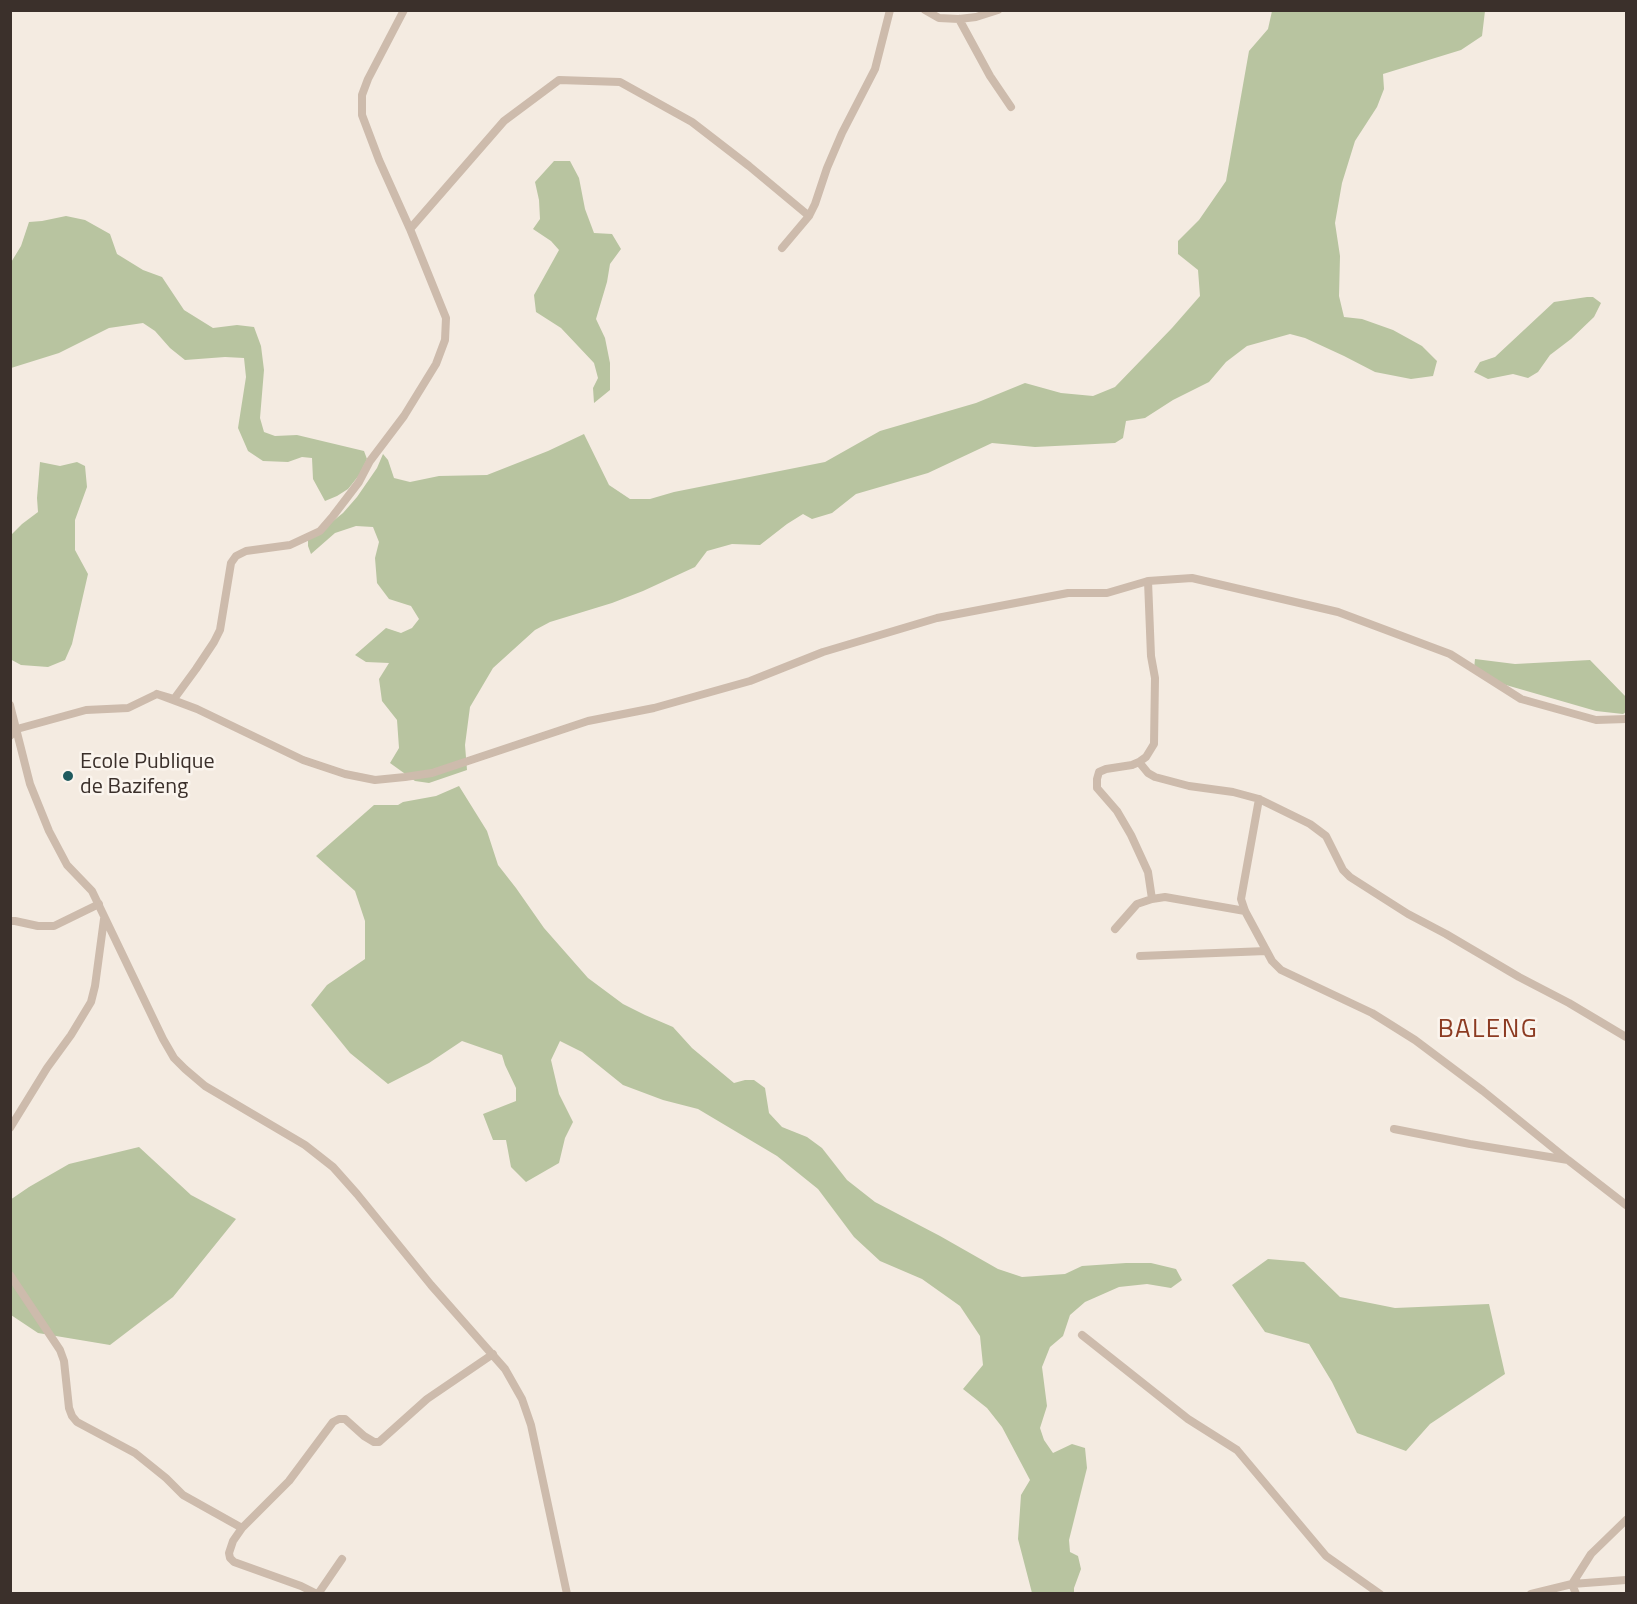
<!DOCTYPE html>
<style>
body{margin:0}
#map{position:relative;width:1637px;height:1604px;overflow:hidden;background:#f4ebe1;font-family:"Titillium Web",sans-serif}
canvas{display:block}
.frame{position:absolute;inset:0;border:12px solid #3b302b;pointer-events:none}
</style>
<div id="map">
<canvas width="1637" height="1604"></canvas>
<div class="frame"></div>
</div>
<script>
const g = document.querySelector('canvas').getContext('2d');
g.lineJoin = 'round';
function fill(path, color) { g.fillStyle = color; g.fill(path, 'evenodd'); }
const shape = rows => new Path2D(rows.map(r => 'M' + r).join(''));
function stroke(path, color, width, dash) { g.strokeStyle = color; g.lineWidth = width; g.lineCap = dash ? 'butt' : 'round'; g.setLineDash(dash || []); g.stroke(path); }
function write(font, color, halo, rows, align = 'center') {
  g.font = font + ' "Titillium Web",sans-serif'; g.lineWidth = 5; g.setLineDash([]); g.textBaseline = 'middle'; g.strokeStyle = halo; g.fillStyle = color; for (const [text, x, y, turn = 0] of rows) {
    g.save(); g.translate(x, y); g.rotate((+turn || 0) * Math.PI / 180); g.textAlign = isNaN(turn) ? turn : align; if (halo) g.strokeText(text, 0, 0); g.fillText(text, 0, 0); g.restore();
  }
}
const green = shape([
 [1272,11,1485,11,1482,36,1461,50,1383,74,1384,89,1377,107,1355,141,1342,183,1335,223,1340,256,1339,296,1344,317,1362,319,1393,330,1422,346,1437,361,1433,376,1411,379,1375,372,1344,356,1305,338,1290,334,1247,346,1226,362,1209,382,1173,400,1145,418,1126,421,1123,438,1115,443,1035,447,992,443,928,473,856,494,832,513,812,519,803,514,787,524,760,545,732,544,707,551,695,567,643,591,612,603,550,622,535,630,493,668,470,707,465,745,467,770,429,783,415,781,390,763,399,748,397,720,382,701,379,679,389,663,366,662,355,655,386,628,401,633,412,628,419,619,411,606,389,599,377,583,375,558,379,542,373,527,356,526,335,533,311,554,308,546,308,536,323,529,343,513,357,497,377,468,383,454,388,460,394,478,410,482,439,476,487,475,548,451,584,434,609,485,630,499,650,499,674,492,825,462,880,431,976,403,1025,383,1061,393,1093,396,1115,387,1172,328,1200,296,1198,270,1178,254,1178,241,1199,220,1226,181,1249,51,1268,29],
 [554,161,570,161,579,178,585,209,594,233,612,234,621,249,610,264,607,282,596,319,605,338,610,363,610,390,594,403,593,388,598,378,594,363,561,328,536,312,534,295,559,250,551,241,533,229,540,219,539,200,535,182],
 [66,216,85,220,110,234,117,254,143,270,162,277,184,310,213,328,237,325,254,327,261,346,264,370,260,418,264,432,275,436,297,435,364,451,367,459,360,474,348,489,337,496,325,501,313,479,312,458,302,457,288,462,263,461,248,451,238,428,246,377,244,358,225,357,185,360,170,348,155,331,143,323,109,328,59,353,11,368,10,264,21,246,29,222,42,221],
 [1587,297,1593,297,1601,303,1594,317,1571,339,1550,355,1538,372,1528,378,1513,374,1488,379,1474,372,1480,362,1495,357,1554,302],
 [40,462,60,466,77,462,85,466,87,487,75,520,75,550,88,574,72,644,65,660,48,667,21,665,10,659,11,535,22,524,38,512,37,498],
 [1475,659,1515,664,1590,660,1626,697,1626,712,1623,714,1596,711,1499,683,1474,669],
 [459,786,487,831,498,865,516,888,544,928,588,978,623,1004,645,1015,673,1027,692,1048,734,1083,745,1080,754,1080,765,1088,769,1113,782,1127,807,1137,822,1148,847,1180,875,1202,940,1236,998,1269,1022,1277,1065,1274,1082,1266,1126,1263,1151,1263,1176,1269,1182,1280,1171,1288,1147,1284,1119,1287,1085,1302,1070,1315,1063,1336,1050,1347,1042,1367,1047,1406,1040,1428,1044,1440,1053,1453,1072,1444,1085,1448,1087,1468,1069,1540,1070,1552,1078,1556,1081,1569,1074,1588,1074,1593,1032,1593,1018,1539,1021,1495,1030,1480,1002,1427,987,1408,963,1389,983,1365,980,1336,960,1306,922,1279,880,1261,854,1237,818,1189,777,1156,698,1109,663,1100,623,1085,582,1052,560,1041,551,1060,559,1094,573,1122,565,1138,559,1163,526,1182,511,1167,506,1140,493,1140,483,1114,516,1101,516,1088,505,1065,502,1055,462,1041,429,1063,388,1084,350,1053,311,1005,327,985,365,959,365,921,355,891,316,856,374,805,398,805,403,802,436,796],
 [139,1147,191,1195,236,1219,173,1297,110,1345,38,1333,11,1315,10,1200,29,1187,69,1164],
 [1268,1259,1304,1262,1340,1297,1395,1308,1489,1304,1505,1374,1430,1424,1406,1451,1357,1433,1332,1382,1309,1344,1265,1332,1232,1285]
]);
const street = shape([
 [925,10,939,18,959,19,976,17,998,10],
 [959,19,990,76,1011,107],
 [410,229,504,121,559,80,620,82,692,122,749,166,809,216],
 [782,248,809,216,815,204,827,168,842,133,875,69,890,10],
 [1148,581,1151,656,1155,678,1154,744,1146,757,1139,762,1132,765,1106,769,1099,772,1097,779,1097,788,1117,811,1131,835,1148,872,1152,899],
 [157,694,197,709,303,760,345,774,375,780,405,777,432,773,588,721,654,708,750,681,823,652,937,618,1068,593,1107,593,1148,581,1192,578,1338,612,1450,654,1521,699,1596,720,1626,719],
 [10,705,30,784,49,831,67,865,92,891,163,1039,174,1058,185,1069,205,1086,305,1145,333,1167,357,1194,431,1285,505,1369,522,1399,531,1425,567,1594],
 [10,736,17,729,86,710,128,708,157,694,174,699,196,669,214,642,220,630,231,563,236,556,246,551,290,545,320,531,333,516,359,482,370,461,404,416,436,364,445,340,446,318,410,229,379,160,362,115,362,95,368,79,404,10],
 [1139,762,1148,773,1155,777,1189,786,1233,792,1259,799,1310,824,1326,836,1343,870,1350,877,1408,914,1446,934,1519,977,1569,1003,1626,1037],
 [1259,799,1241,899,1245,911,1272,961,1281,970,1372,1013,1415,1040,1483,1091,1568,1160],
 [10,921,15,921,38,926,54,926,99,904],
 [1115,929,1137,904,1152,899,1165,897,1245,911],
 [1140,956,1266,951],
 [10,1128,47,1068,71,1035,91,1002,95,986,104,919],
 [1394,1129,1470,1144,1568,1160,1626,1205],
 [10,1275,60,1350,64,1361,69,1408,72,1416,77,1422,135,1453,166,1478,183,1495,242,1528],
 [1082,1335,1188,1419,1237,1450,1326,1556,1380,1594],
 [317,1594,301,1586,234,1562,230,1558,229,1553,233,1541,242,1528,289,1481,333,1422,339,1419,345,1419,364,1436,374,1442,379,1442,427,1399,493,1354],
 [318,1594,342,1559],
 [1531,1594,1572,1584,1626,1580],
 [1576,1594,1572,1584,1591,1554,1626,1520]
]);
const markers = [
 [68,776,6,"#1f5a5e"]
];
const poiNames = [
 ["Ecole Publique",80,763],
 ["de Bazifeng",80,788]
];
const quarterNames = [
 ["BALENG",1488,1031]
];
fill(green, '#b8c4a0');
stroke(street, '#cdbbac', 8);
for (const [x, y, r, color] of markers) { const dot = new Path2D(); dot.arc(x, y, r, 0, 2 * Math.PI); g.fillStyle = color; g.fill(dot); stroke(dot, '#fbf5ee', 2); }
write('22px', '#3b302b', '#fbf5ee', poiNames, 'left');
g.letterSpacing = '1.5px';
write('26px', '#8c3b22', '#fbf5ee', quarterNames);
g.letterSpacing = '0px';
</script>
